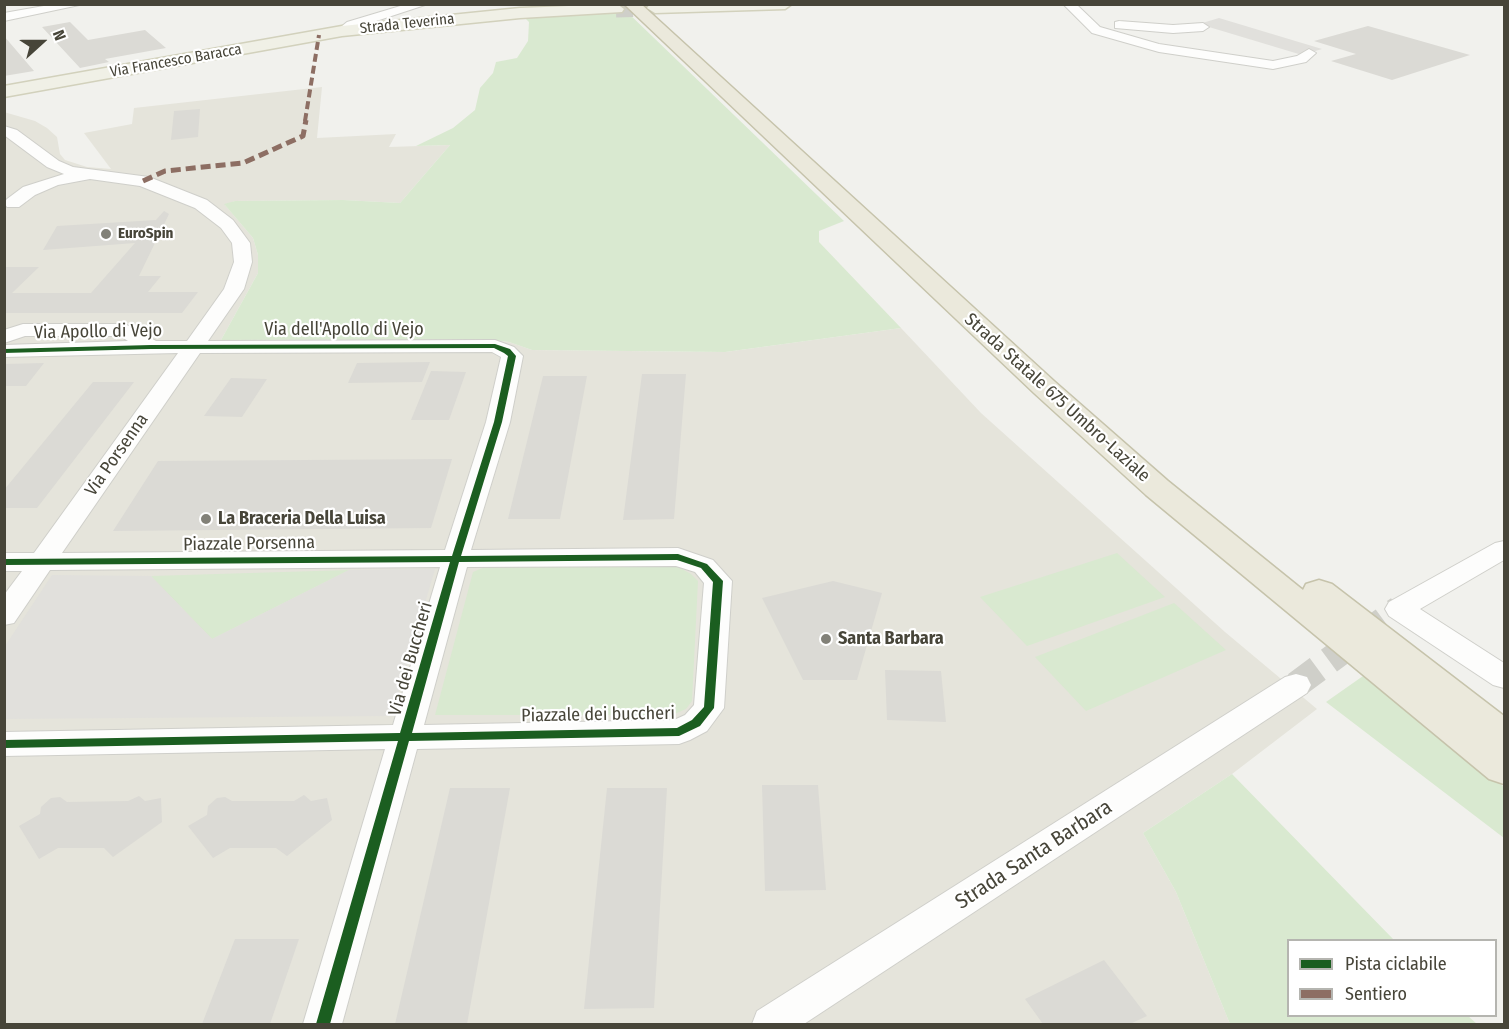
<!DOCTYPE html>
<style>
body{margin:0}
#map{position:relative;width:1509px;height:1029px;overflow:hidden;background:#f1f1ed;font-family:"Fira Sans Condensed",sans-serif}
canvas{display:block}
.frame{position:absolute;inset:0;border:6px solid #474539;pointer-events:none}
.legend{position:absolute;left:1287px;top:939px;width:210px;height:78px;box-sizing:border-box;background:#fff;border:2px solid #b5b5b0;margin:0;padding:8px 10px;list-style:none;font-size:18px;color:#474539}
.legend li{display:flex;align-items:center;gap:12px;height:30px}
.legend b{width:30px;border:2px solid #b5b5b0}
.north{position:absolute;left:12px;top:12px;width:60px;height:60px;-webkit-text-stroke:4px #fff;paint-order:stroke;rotate:69deg;font-size:16px;font-weight:700;line-height:24px;text-align:center;color:#474539}
.north::after{content:'';display:block;margin:auto;width:21px;height:27px;background:#474539;clip-path:polygon(50% 0,100% 100%,50% 72%,0 100%)}
</style>
<div id="map">
<canvas width="1509" height="1029"></canvas>
<div class="frame"></div>
<ul class="legend">
<li><b style="height:8px;background:#1b5e20"></b>Pista ciclabile</li>
<li><b style="height:8px;background:#8d6e63"></b>Sentiero</li>
</ul>
<div class="north">N</div>
</div>
<script>
const g = document.querySelector('canvas').getContext('2d');
g.lineJoin = 'round';
function fill(path, color) { g.fillStyle = color; g.fill(path, 'evenodd'); }
const shape = rows => new Path2D(rows.map(r => 'M' + r).join(''));
function stroke(path, color, width, dash) { g.strokeStyle = color; g.lineWidth = width; g.lineCap = dash ? 'butt' : 'round'; g.setLineDash(dash || []); g.stroke(path); }
function write(font, color, halo, rows, align = 'center') {
  g.font = font + ' "Fira Sans Condensed",sans-serif'; g.lineWidth = 4.5; g.setLineDash([]); g.textBaseline = 'middle'; g.strokeStyle = halo; g.fillStyle = color; for (const [text, x, y, turn = 0] of rows) {
    g.save(); g.translate(x, y); g.rotate((+turn || 0) * Math.PI / 180); g.textAlign = isNaN(turn) ? turn : align; if (halo) g.strokeText(text, 0, 0); g.fillText(text, 0, 0); g.restore();
  }
}
const residential = shape([
 [322,87,317,138,396,134,389,147,450,145,400,203,343,200,235,201,225,205,253,238,258,255,258,273,221,340,484,339,509,342,532,350,725,352,901,328,981,413,1225,632,1317,709,1232,774,1143,833,1176,892,1230,1024,5,1024,4,112,35,121,47,128,57,137,60,154,65,160,87,167,111,169,84,133,132,124,134,108]
]);
const green = shape([
 [625,10,844,221,819,231,819,242,901,328,725,352,532,350,509,342,484,339,221,340,258,273,258,255,253,238,224,204,235,201,343,200,400,203,450,145,416,146,453,128,475,110,480,88,493,73,496,62,517,58,528,41,529,22,523,16],
 [1117,553,1165,597,1027,646,980,597],
 [675,565,691,574,698,581,692,701,686,709,672,715,435,715,473,572,487,566],
 [349,570,212,639,151,576],
 [1174,603,1226,650,1086,711,1035,657],
 [1363,676,1504,787,1504,838,1326,702],
 [1232,774,1394,940,1288,940,1288,1016,1468,1016,1477,1024,1230,1024,1176,892,1143,833]
]);
const parking = shape([
 [1219,18,1322,49,1302,55,1199,24],
 [435,569,392,716,5,719,5,646,52,575,151,576,212,639,349,570]
]);
const building = shape([
 [70,22,88,40,145,30,166,48,105,59,109,62,80,68,42,27],
 [1368,26,1470,55,1392,80,1331,61,1356,54,1314,41],
 [4,36,34,71,4,76],
 [200,109,198,137,171,140,174,111],
 [164,211,169,214,139,276,161,276,148,292,198,292,182,313,4,313,4,267,39,267,12,293,91,293,135,243,43,250,57,226,156,220],
 [430,362,422,382,348,383,357,363],
 [44,363,26,386,4,386,4,364],
 [431,371,466,372,449,420,411,420],
 [642,374,686,374,674,519,623,520],
 [543,376,587,376,560,519,508,519],
 [231,378,267,379,242,417,204,416],
 [93,382,134,382,37,508,4,508,4,490],
 [452,459,431,528,113,531,158,461],
 [833,581,882,593,857,680,803,680,762,598],
 [885,670,941,671,946,722,887,720],
 [762,785,818,785,826,890,765,891],
 [450,788,510,788,467,1024,395,1024],
 [607,788,667,788,654,1008,584,1009],
 [304,795,311,801,327,798,332,820,287,856,276,848,230,848,213,858,188,826,207,815,208,806,217,798,225,797,232,801,294,801],
 [139,796,145,801,161,798,162,822,113,857,104,848,58,848,39,859,19,826,40,814,41,807,51,798,60,797,67,802,128,801],
 [235,939,299,939,270,1024,202,1024],
 [1104,960,1147,1016,1130,1024,1043,1024,1025,999]
]);
const minorTunnel = shape([
 [1296,685,1399,609]
]);
const majorTunnel = shape([
 [616,9,655,8]
]);
const minor = shape([
 [55,4,84,4,4,21,4,13,55,4],
 [407,4,428,4,355,28,346,34,342,35,336,31,347,22,407,4],
 [1063,4,1076,4,1100,27,1159,44,1273,61,1297,56,1309,49,1316,53,1306,62,1273,69,1159,52,1092,33,1063,4],
 [1119,21,1173,25,1203,23,1209,27,1203,31,1173,33,1115,28,1115,22,1119,21],
 [4,126,17,130,59,161,73,167,149,177,207,200,233,220,250,243,252,262,244,289,208,341,495,340,514,347,523,356,510,422,471,550,678,548,713,560,732,581,724,708,707,731,690,740,679,744,417,749,342,1024,303,1024,385,749,4,756,4,732,393,725,440,567,50,570,14,623,4,625,4,595,22,571,4,571,4,553,34,553,178,353,4,357,4,345,128,341,120,336,25,336,4,343,4,330,23,324,125,324,156,341,187,341,224,289,234,262,232,243,221,228,195,208,140,186,90,179,58,185,35,195,19,207,7,207,4,203,7,199,23,187,64,174,47,167,4,135,4,126],
 [492,352,501,357,486,422,445,550,62,553,200,353,492,352],
 [676,566,695,572,704,583,694,705,685,715,674,720,424,725,467,567,676,566],
 [1504,541,1504,560,1420,609,1504,663,1504,688,1493,685,1389,616,1385,609,1389,602,1495,543,1504,541],
 [1296,674,1307,677,1311,685,1307,693,804,1024,752,1024,757,1011,1285,677,1296,674]
]);
const major = shape([
 [617,4,624,9,622,12,520,18,342,36,4,97,4,86,342,26,520,8,617,4],
 [792,4,785,9,655,13,647,8,650,4,792,4]
]);
const highway = shape([
 [624,4,641,4,1054,381,1168,481,1298,586,1303,590,1306,584,1319,580,1332,584,1504,716,1504,784,1489,779,1146,495,1034,393,624,4]
]);
const quietFar1 = shape([
 [305,121,319,35]
]);
const quiet = shape([
 [143,181,165,171,243,163,303,136,306,120]
]);
const cycleway = shape([
 [495,344,510,349,516,356,502,422,461,556,678,554,707,564,723,581,714,708,700,726,679,736,409,741,330,1024,316,1024,398,741,4,748,4,740,400,733,450,562,4,565,4,559,452,556,494,422,508,356,504,353,494,348,151,349,4,353,4,349,151,345,495,344],
 [677,560,701,568,713,582,704,707,692,720,677,728,412,733,459,562,677,560]
]);
const markers = [
 [106,234,6,"#828178"],
 [206,519,6,"#828178"],
 [826,639,6,"#828178"]
];
const farStreetnames = [
 ["Strada Teverina",407,24,-6],
 ["Via Francesco Baracca",176,61,-10]
];
const farPoinames = [
 ["EuroSpin",118,234]
];
const streetNames = [
 ["Via dell'Apollo di Vejo",344,330],
 ["Via Apollo di Vejo",98,332,-1],
 ["Strada Statale 675 Umbro-Laziale",1057,398,42],
 ["Via Porsenna",117,455,-55],
 ["Piazzale Porsenna",249,544,-1],
 ["Via dei Buccheri",411,659,-74],
 ["Piazzale dei buccheri",598,715,-1]
];
const poiNames = [
 ["La Braceria Della Luisa",218,519],
 ["Santa Barbara",838,639]
];
const nearStreetnames = [
 ["Strada Santa Barbara",1034,855,-33]
];
fill(residential, '#e5e4db');
fill(green, '#d9e9d0');
fill(parking, '#e1e0dc');
fill(building, '#dbdad5');
stroke(minorTunnel, '#cfcfc9', 27, [27, 14]);
stroke(majorTunnel, '#cfcfc9', 17, [17, 8]);
stroke(minor, '#cfcfca', 2);
stroke(major, '#d2d1bc', 3);
stroke(highway, '#c6c3ab', 3);
fill(minor, '#fdfdfc');
fill(major, '#f0f0e6');
fill(highway, '#ebe9dc');
stroke(quietFar1, '#8d6e63', 4, [8, 4]);
stroke(quiet, '#8d6e63', 5, [10, 5]);
fill(cycleway, '#1b5e20');
for (const [x, y, r, color] of markers) { const dot = new Path2D(); dot.arc(x, y, r, 0, 2 * Math.PI); g.fillStyle = color; g.fill(dot); stroke(dot, '#fff', 2); }
write('15px', '#474539', '#fff', farStreetnames);
write('bold 15px', '#474539', '#fff', farPoinames, 'left');
write('18px', '#474539', '#fff', streetNames);
write('bold 18px', '#474539', '#fff', poiNames, 'left');
write('21px', '#474539', '#fff', nearStreetnames);
</script>
